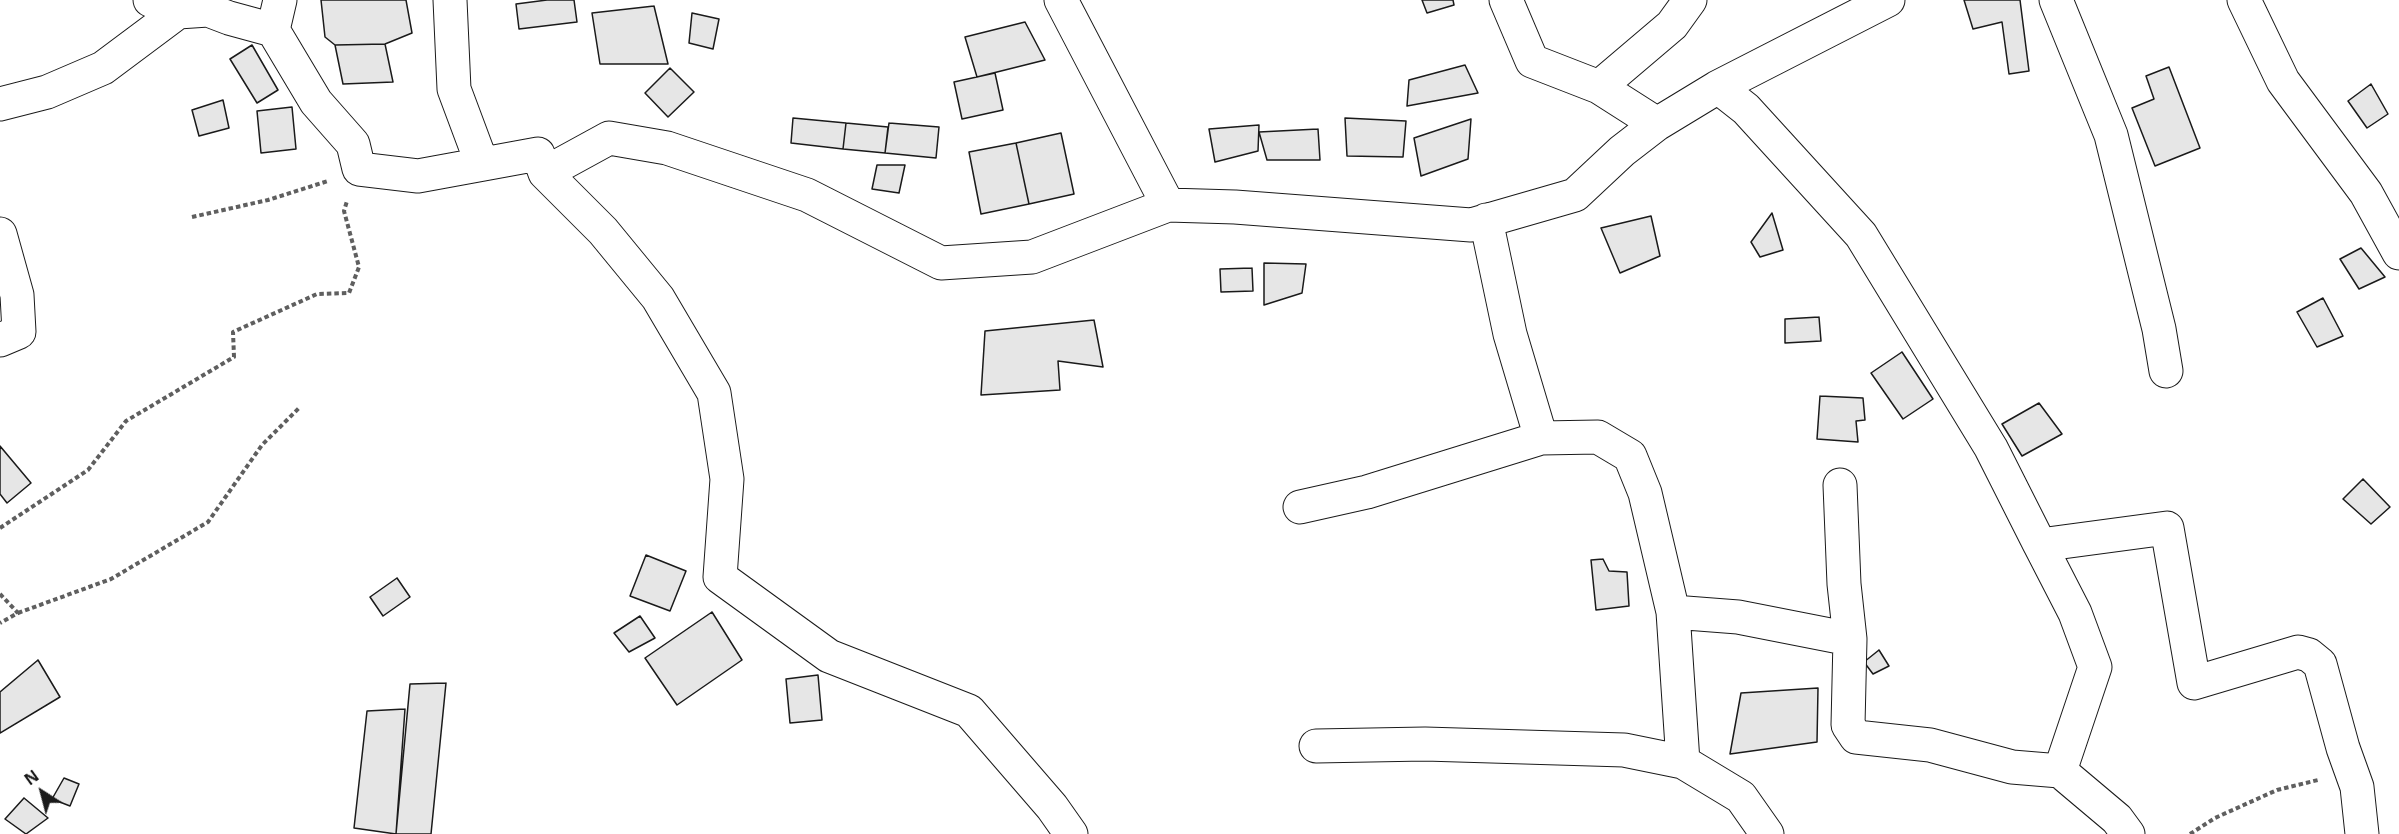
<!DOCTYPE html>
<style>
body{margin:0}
#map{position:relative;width:2399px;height:834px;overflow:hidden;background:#fff;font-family:"Noto Sans",sans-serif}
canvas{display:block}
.north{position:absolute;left:12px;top:762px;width:60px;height:60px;-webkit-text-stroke:4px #fff;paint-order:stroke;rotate:324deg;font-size:16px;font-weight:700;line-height:24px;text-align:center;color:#1a1a1a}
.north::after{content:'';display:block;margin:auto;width:21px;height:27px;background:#1a1a1a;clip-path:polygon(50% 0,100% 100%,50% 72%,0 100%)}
</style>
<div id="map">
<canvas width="2399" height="834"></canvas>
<div class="north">N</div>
</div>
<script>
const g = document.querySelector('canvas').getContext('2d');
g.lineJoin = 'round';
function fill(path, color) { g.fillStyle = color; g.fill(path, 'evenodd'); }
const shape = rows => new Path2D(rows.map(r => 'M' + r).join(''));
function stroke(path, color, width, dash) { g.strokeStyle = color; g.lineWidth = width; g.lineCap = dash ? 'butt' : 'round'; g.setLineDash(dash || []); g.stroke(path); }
const building = shape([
 [321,0,406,0,412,33,385,44,335,45,325,37,321,0],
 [547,0,574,0,577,22,519,29,516,4,547,0],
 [1422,0,1453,0,1454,5,1427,13,1422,0],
 [1964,0,2020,0,2029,71,2009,74,2002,22,1973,29,1964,0],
 [654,6,668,64,600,64,592,13,654,6],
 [692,13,719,19,713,49,689,43,692,13],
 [1025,22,1045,60,977,77,965,37,1025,22],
 [385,44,393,82,343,84,335,45,385,44],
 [252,45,278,90,257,103,230,59,252,45],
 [1465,65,1478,93,1407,106,1409,80,1465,65],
 [2169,67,2200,148,2155,166,2132,108,2154,99,2146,76,2169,67],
 [670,68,694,92,668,117,645,93,670,68],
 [995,73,1003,110,962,119,954,82,995,73],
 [2371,84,2388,114,2367,128,2348,101,2371,84],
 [223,100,229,128,199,136,192,110,223,100],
 [292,107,296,149,261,153,257,111,292,107],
 [793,118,846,123,843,149,791,143,793,118],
 [1345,118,1406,121,1403,157,1347,156,1345,118],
 [1471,119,1468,159,1421,176,1414,138,1471,119],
 [846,123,888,127,885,153,843,149,846,123],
 [889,123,939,127,936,158,885,153,889,123],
 [1259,125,1258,151,1215,162,1209,129,1259,125],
 [1318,129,1320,160,1267,160,1259,132,1318,129],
 [1061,133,1074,194,1029,204,1016,143,1061,133],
 [1016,143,1029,204,981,214,969,152,1016,143],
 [877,165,905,165,899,193,872,189,877,165],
 [1772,213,1783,250,1760,257,1751,242,1772,213],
 [1651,216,1660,256,1620,273,1601,228,1651,216],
 [2361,248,2385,277,2359,289,2340,259,2361,248],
 [1264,263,1306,264,1302,293,1264,305,1264,263],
 [1252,268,1253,291,1221,292,1220,269,1252,268],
 [2323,298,2343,336,2317,347,2297,312,2323,298],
 [1819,317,1821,341,1785,343,1785,319,1819,317],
 [1094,320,1103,367,1058,361,1060,390,981,395,985,331,1094,320],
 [1902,352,1933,399,1903,419,1871,373,1902,352],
 [1820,396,1863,398,1865,420,1856,421,1858,442,1817,439,1820,396],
 [2039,403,2062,434,2022,456,2002,424,2039,403],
 [0,446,31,483,7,503,0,494,0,446],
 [2363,479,2390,507,2371,524,2343,499,2363,479],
 [646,555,686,571,670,611,630,596,646,555],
 [1603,559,1609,571,1627,572,1629,606,1596,610,1591,560,1603,559],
 [397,578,410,597,383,616,370,597,397,578],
 [712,612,742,660,677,705,645,658,712,612],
 [640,616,655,638,629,652,614,633,640,616],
 [1879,650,1889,666,1873,674,1864,662,1879,650],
 [38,660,60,697,0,733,0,692,38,660],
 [818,675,822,720,790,723,786,679,818,675],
 [446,683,431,834,396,834,410,684,446,683],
 [1818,688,1817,742,1730,754,1741,693,1818,688],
 [405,709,396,834,354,828,367,711,405,709],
 [64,778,79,784,70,806,52,799,64,778],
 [24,798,48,818,26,834,5,819,24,798]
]);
const path = shape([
 [192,217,268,200,328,181],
 [0,528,88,470,126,421,234,357,233,332,317,294,349,293,359,267,344,211,347,201],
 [0,594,18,613,0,623],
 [18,613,111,579,208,522,262,445,300,407],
 [2190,834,2215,818,2277,790,2318,780]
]);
const minor = shape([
 [150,0,178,12],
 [450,0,454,89,482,164],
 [1061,0,1168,205],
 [1506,0,1532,61,1599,87,1657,124],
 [2056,0,2111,135,2159,329,2166,371],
 [2244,0,2283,81,2366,193,2399,253],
 [273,30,280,0],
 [1599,87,1672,25,1690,0],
 [1718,87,1746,109,1861,235,1991,448,2040,545,2167,528,2194,683,2298,652,2309,655,2320,664,2343,748,2357,787,2362,834],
 [0,104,47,92,103,68,178,12,208,10,229,18,273,30,316,102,353,144,359,169,418,176,538,154,545,173,609,138,667,148,807,195,941,263,1032,257,1168,205,1235,207,1471,225,1575,195,1622,151,1657,124,1718,87,1888,0],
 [545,173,603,231,658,298,714,393,727,479,720,577,829,656,969,711,1052,807,1071,834],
 [1486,220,1510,334,1541,438,1598,437,1630,456,1645,493,1673,612],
 [0,234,17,295,19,332,0,340],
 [1840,485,1844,584,1850,639,1848,725,1856,737,1930,745,2012,767,2060,771],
 [1300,507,1367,492,1541,438],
 [2040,545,2075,613,2095,667,2060,771,2117,819,2128,834],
 [1316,746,1425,744,1624,750,1683,762,1673,612,1738,617,1850,639],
 [1683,762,1741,797,1767,834]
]);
fill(building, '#e6e6e6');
stroke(building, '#1a1a1a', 1.5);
stroke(minor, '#1a1a1a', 35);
stroke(path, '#5f5f5f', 4, [4.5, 3]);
stroke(minor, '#fff', 33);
</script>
